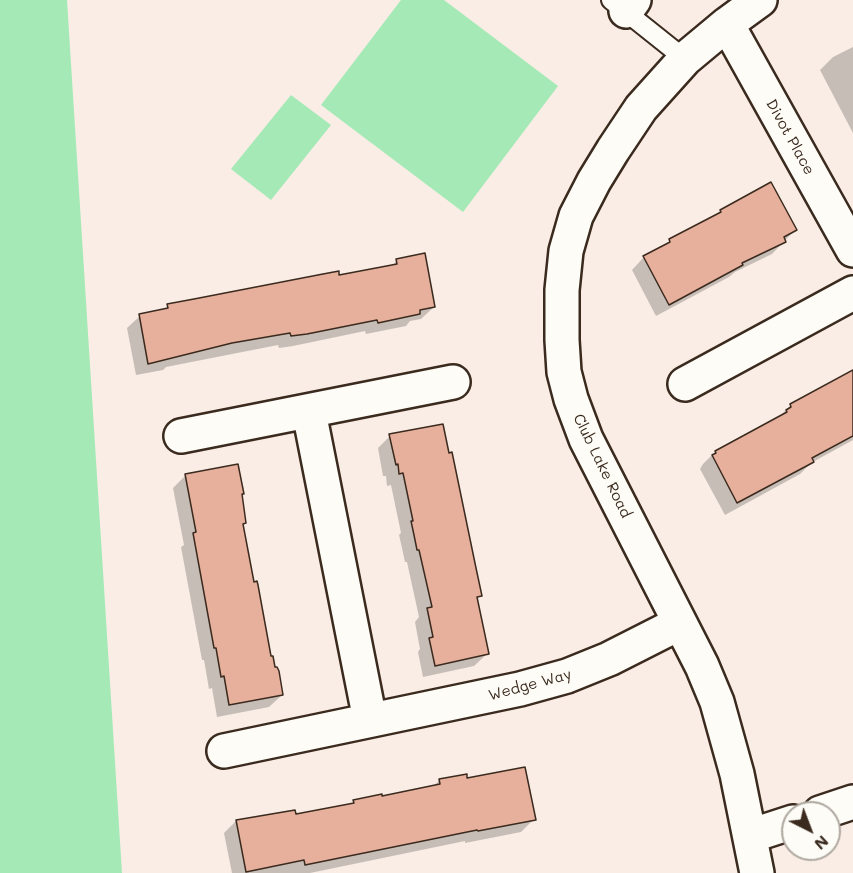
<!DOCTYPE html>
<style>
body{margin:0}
#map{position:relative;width:853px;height:873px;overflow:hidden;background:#f9ede5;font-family:Mali,sans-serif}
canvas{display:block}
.north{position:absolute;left:781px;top:801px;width:60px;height:60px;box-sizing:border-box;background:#fdfcf7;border:2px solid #afa8a0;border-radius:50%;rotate:138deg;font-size:16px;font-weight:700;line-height:24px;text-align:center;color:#3b2a1e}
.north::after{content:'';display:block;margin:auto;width:21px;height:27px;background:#3b2a1e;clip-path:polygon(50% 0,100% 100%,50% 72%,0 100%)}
</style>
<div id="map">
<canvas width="853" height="873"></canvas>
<div class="north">N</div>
</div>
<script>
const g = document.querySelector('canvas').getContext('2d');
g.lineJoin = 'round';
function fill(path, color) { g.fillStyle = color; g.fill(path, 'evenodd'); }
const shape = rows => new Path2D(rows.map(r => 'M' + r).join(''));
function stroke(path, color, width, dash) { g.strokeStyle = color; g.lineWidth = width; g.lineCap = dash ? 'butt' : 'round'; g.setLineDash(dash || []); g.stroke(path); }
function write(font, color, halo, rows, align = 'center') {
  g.font = font + ' Mali,sans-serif'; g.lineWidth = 5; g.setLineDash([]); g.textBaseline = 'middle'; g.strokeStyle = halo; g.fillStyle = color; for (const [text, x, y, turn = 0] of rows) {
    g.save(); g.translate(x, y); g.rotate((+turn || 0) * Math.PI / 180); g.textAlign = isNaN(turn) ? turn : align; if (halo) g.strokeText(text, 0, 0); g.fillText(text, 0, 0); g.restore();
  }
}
const green = shape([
 [0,0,67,0,122,873,0,873],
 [401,0,444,0,558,86,463,212,321,105],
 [291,95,331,125,271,200,231,169]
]);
const shadow = shape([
 [853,47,853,133,820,70,833,57],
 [720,211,795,230,772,254,735,272,729,277,656,316,632,270,644,257,663,247,670,241,713,218],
 [397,261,434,307,421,319,410,321,406,326,366,334,365,331,293,346,279,348,278,345,166,367,163,370,136,375,127,328,140,316,162,311,168,306,391,266],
 [849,374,853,376,853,440,811,463,800,474,725,515,700,469,703,464,715,452,777,419,790,406],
 [390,436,480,596,476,600,487,654,474,666,423,677,418,652,420,649,415,622,419,617,407,562,405,562,402,548,399,535,401,533,391,485,387,486,386,476,383,476,378,448],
 [186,475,243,493,241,495,245,522,242,526,270,658,282,695,269,707,217,717,212,688,209,689,204,660,202,660,181,547,184,545,173,488],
 [440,780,466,780,534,819,521,832,465,843,465,841,310,873,232,873,224,833,236,821,294,816,351,805,354,802,432,787]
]);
const building = shape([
 [771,182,797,230,784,237,786,242,742,263,743,265,669,305,643,256,670,242,669,239,721,212,720,210,771,182],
 [425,253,435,307,420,310,420,314,378,323,377,320,307,334,291,336,290,333,232,343,148,364,139,314,168,308,167,304,194,299,323,274,339,271,339,275,397,264,396,259,425,253],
 [853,370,853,436,812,458,814,462,737,503,712,455,716,453,715,451,787,412,786,410,791,407,790,404,853,370],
 [443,424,449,453,452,452,476,568,482,596,477,597,489,654,435,666,429,638,433,637,427,608,432,607,419,550,417,550,414,535,411,521,413,521,403,473,399,474,398,464,396,465,389,434,443,424],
 [238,464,244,494,242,494,246,523,243,524,254,582,257,581,258,585,271,656,273,656,275,667,277,667,279,671,283,695,229,705,224,676,221,677,216,648,214,648,193,533,196,532,185,474,238,464],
 [525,767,536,820,478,831,477,830,305,865,304,860,246,872,236,820,295,810,296,814,354,803,353,800,382,794,382,796,440,784,439,779,467,774,467,778,525,767]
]);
const service = shape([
 [611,0,685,59]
]);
const minor = shape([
 [626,11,634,0],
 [727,24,853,250],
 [685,384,853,293],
 [309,412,370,720],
 [181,436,453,382],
 [224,751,520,689,567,676,609,659,680,623],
 [820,813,853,802],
 [750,836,793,822],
 [757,873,737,774,717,702,702,666,586,439,571,399,564,372,562,340,562,290,566,251,576,216,594,181,613,150,641,108,685,59,727,24,760,0]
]);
const streetNames = [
 ["Divot Place",790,137,61],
 ["Club Lake Road",602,466,64],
 ["Wedge Way",530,685,-15]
];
fill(green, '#a5eab6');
fill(shadow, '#0003');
fill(building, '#e7b09d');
stroke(building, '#3b2a1e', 1.5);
stroke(service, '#3b2a1e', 22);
stroke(minor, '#3b2a1e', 38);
stroke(service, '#fdfcf7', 18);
stroke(minor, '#fdfcf7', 33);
write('15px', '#3b2a1e', '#fdfcf7', streetNames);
</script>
